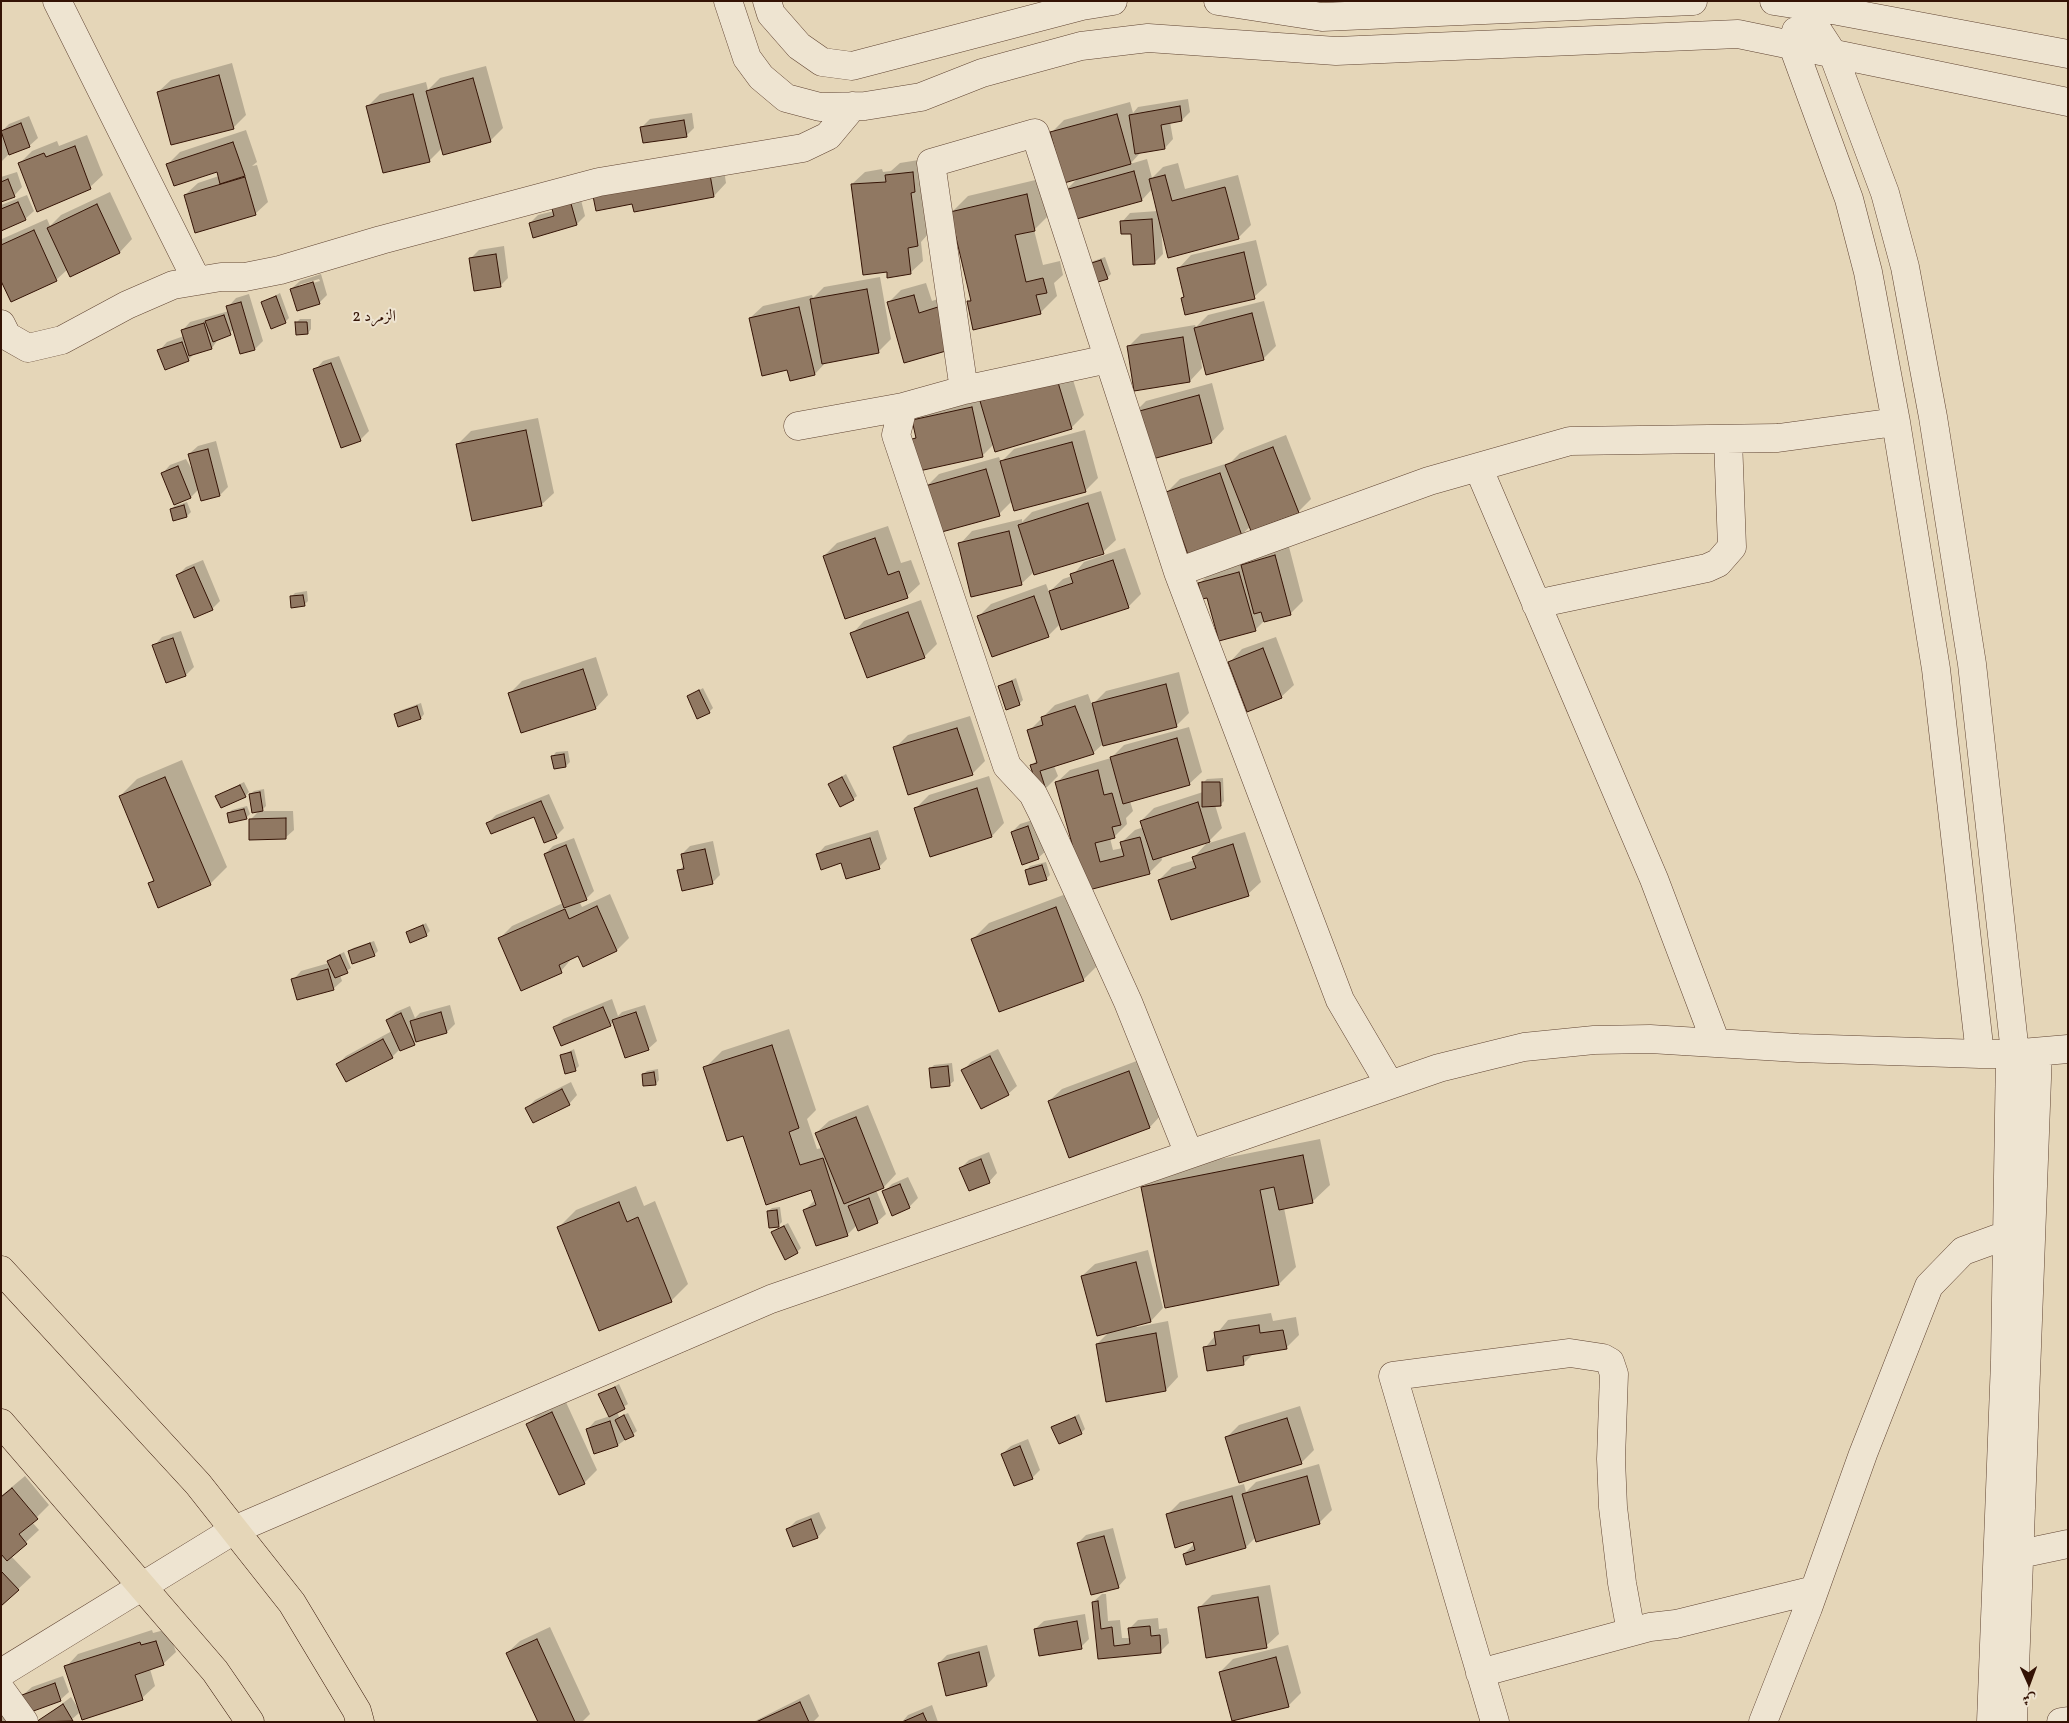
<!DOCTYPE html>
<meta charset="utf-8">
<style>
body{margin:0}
#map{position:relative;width:2069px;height:1723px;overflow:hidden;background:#e5d6b8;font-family:Vollkorn,Amiri,serif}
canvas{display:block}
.frame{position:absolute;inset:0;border:2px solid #341305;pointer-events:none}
.north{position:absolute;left:2004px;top:1658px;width:50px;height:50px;-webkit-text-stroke:4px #eee4d1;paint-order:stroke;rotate:178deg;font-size:14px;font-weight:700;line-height:20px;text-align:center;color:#341305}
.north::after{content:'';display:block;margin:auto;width:18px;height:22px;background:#341305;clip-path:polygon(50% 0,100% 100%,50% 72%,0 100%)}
</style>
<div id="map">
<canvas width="2069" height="1723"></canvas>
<div class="frame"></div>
<div class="north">ش</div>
</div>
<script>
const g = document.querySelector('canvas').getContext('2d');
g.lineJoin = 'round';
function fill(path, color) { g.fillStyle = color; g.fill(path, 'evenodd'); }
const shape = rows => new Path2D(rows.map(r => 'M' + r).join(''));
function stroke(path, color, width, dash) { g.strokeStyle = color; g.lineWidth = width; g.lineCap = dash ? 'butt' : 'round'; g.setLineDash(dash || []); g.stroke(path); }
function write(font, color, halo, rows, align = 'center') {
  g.font = font + ' Vollkorn,Amiri,serif'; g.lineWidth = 4; g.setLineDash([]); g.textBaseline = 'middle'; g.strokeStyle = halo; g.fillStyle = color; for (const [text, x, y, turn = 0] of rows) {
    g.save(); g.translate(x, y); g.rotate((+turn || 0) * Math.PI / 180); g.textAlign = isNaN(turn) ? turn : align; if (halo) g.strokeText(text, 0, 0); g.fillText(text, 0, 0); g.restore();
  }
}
const shadow = shape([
 [232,63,246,115,233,128,158,92,171,80],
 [486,66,503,128,490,141,442,148,430,160,384,172,368,106,380,94,426,82,428,90,440,78],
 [1188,99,1190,112,1182,120,1170,122,1173,139,1165,148,1142,151,1130,164,1147,159,1152,178,1163,167,1178,163,1185,189,1238,175,1251,225,1239,237,1161,229,1163,254,1154,263,1122,222,1130,213,1158,211,1152,189,1142,200,1066,190,1079,177,1051,133,1064,120,1130,102,1133,113,1138,107],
 [692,113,694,128,686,136,642,127,650,119],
 [29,116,38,138,29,146,9,154,1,162,1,129,2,131,9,124],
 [246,130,257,162,252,166,257,165,268,202,255,214,185,195,198,183,219,176,218,171,168,164,180,152],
 [87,135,103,175,90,187,38,210,20,163,32,151,57,141,59,146],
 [722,157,726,183,714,196,633,203],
 [925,159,930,232,921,242,923,261,910,273,888,270,852,184,865,172,882,169,883,172,891,171,900,163],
 [17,172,22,187,14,196,1,200,1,177],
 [1044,178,1052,212,1034,230,1043,265,1060,261,1063,275,1054,283,1057,296,1040,313,968,302,972,298,951,213,968,196],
 [110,192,132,239,120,252,71,275,68,269,56,280,1,278,2,239,47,219,50,226,61,215],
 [579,192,585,216,577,224,530,223,538,215,554,211],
 [27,195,34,211,25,219,1,229,1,205],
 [1256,240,1267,285,1254,297,1182,298,1185,295,1179,268,1191,255],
 [504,246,508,278,500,286,471,258,479,250],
 [1105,257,1111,274,1107,278,1088,263],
 [321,274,327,295,319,303,291,289,300,281],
 [319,279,320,281,299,287,299,285],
 [880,277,891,339,878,352,827,361,815,374,788,368,750,318,763,306,812,295,813,298,824,287],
 [926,283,932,301,953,294,965,335,888,303,901,290],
 [280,293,289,318,285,322,262,303],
 [249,294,263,341,255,349,234,330,219,338,212,348,196,352,188,360,159,351,167,342,184,336,182,331,190,322,229,311,228,307,236,298],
 [1264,301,1276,346,1263,359,1201,360,1202,368,1190,381,1128,347,1141,334,1195,325,1196,327,1208,315],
 [300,319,311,319,311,329,308,333,296,323],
 [339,356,369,431,361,439,342,446,315,370,323,361],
 [1069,367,1084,415,1071,428,994,444,982,456,913,440,917,436,913,420,926,407],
 [1212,383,1224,429,1212,442,1133,414,1146,401],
 [538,418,554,493,541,505,458,444,471,431],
 [1085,430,1098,478,1085,491,1012,501,999,514,926,487,939,474,999,457,1001,462,1014,449],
 [1286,435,1311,499,1298,512,1251,526,1241,535,1167,492,1180,479,1231,462,1240,453],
 [216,441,228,487,220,495,199,489,191,497,175,504,162,474,170,465,186,459,195,475,189,454,198,446],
 [1101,491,1116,540,1103,552,1034,572,1021,584,960,544,972,531,1022,519,1022,522,1032,512],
 [187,502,191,512,187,516,174,520,171,509,175,506],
 [888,526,901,563,911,560,920,584,907,596,824,556,837,543],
 [1288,543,1303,601,1290,614,1265,620,1255,630,1208,597,1199,584,1212,571],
 [1125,548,1141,594,1128,607,1060,624,1048,636,978,617,991,604,1046,584,1049,592,1063,579,1072,576,1084,562],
 [203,560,220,601,212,609,177,576,186,567],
 [307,591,308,601,304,605,291,597,295,593],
 [921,600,937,644,924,657,852,634,864,621],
 [181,631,194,667,186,675,166,682,154,646,162,637],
 [1276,637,1294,685,1281,697,1230,662,1242,649],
 [596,657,608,695,596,708,522,731,510,693,522,681],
 [1179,672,1189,713,1176,726,1104,743,1093,753,1054,766,1058,776,1045,789,1032,765,1038,759,1029,731,1055,705,1088,694,1092,705,1106,691],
 [1016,678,1023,700,1019,704,999,686],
 [703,688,713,708,709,712,688,697],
 [421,703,424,714,421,718,395,715,399,711],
 [970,716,985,761,972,774,895,748,908,735],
 [1189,727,1202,772,1189,784,1130,801,1133,811,1126,818,1127,824,1114,837,1110,838,1113,850,1123,848,1122,842,1135,830,1144,827,1141,821,1154,808,1203,792,1203,783,1207,779,1223,778,1224,801,1220,805,1215,805,1222,828,1210,840,1161,856,1162,860,1149,873,1086,890,1057,782,1070,770,1111,758,1124,745],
 [568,751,570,762,566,766,555,767,553,756,556,752],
 [182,760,227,867,210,884,149,884,155,878,120,796,137,779],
 [846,774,857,796,853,799,830,784],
 [989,776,1004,823,992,836,931,856,916,808,929,795],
 [244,782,249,792,245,796,217,796],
 [264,789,266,806,261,811,293,811,294,830,285,838,250,820,260,810,250,794,254,791],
 [549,794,564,828,556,836,534,815,488,823,496,815],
 [247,806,250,814,246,818,228,814,232,810],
 [1036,819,1047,850,1038,858,1012,832,1020,824],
 [878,830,887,859,879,867,817,855,825,846],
 [1245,832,1261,882,1248,894,1159,880,1172,867,1195,860,1194,857,1206,844],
 [574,838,594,891,586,899,579,901,582,907,610,894,629,938,617,950,584,965,579,954,573,957,561,971,499,939,512,926,563,903,545,854,553,846],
 [713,841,720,875,712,883,679,871,684,865,682,854,690,846],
 [1046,862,1050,875,1046,879,1027,870,1030,866],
 [1074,891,1100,963,1083,980,972,940,989,923],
 [426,923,430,931,426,935,408,933],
 [374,941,378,951,374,955,349,951,353,948],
 [344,952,351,968,340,975,342,981,333,989,293,980,301,971,329,963,328,961,332,958],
 [612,999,618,1016,622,1012,645,1005,657,1041,648,1049,614,1022,610,1025,555,1027,563,1019],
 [450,1005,455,1024,447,1032,418,1040,414,1044,400,1049,392,1057,338,1064,346,1056,392,1031,387,1020,396,1012,410,1006,415,1018,420,1013],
 [789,1029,816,1110,807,1119,817,1149,822,1148,816,1133,829,1121,868,1105,896,1174,884,1187,876,1190,886,1214,877,1222,857,1225,847,1235,805,1210,816,1199,812,1189,744,1134,705,1068,722,1051],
 [574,1049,579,1066,575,1070,561,1056],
 [998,1049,1017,1086,1008,1094,982,1107,963,1071,971,1062],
 [1142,1059,1162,1114,1150,1127,1070,1156,1049,1101,1062,1089],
 [952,1063,954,1081,950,1084,930,1069,934,1065],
 [658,1069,659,1080,656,1084,643,1074,647,1071],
 [571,1082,577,1095,569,1104,527,1108,535,1100],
 [1320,1139,1330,1185,1312,1202,1284,1208,1296,1267,1279,1284,1142,1188,1160,1171],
 [989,1152,997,1173,989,1182,961,1168,969,1160],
 [908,1177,918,1198,909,1207,884,1192,892,1184],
 [636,1186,644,1206,655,1201,688,1284,671,1301,559,1227,576,1210],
 [780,1207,782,1222,778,1226,768,1211,772,1208],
 [788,1223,801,1248,797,1252,772,1232],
 [1148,1250,1163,1308,1151,1321,1136,1325,1137,1327,1168,1321,1178,1377,1166,1390,1097,1344,1109,1332,1082,1276,1095,1264],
 [1271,1313,1273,1321,1296,1317,1299,1335,1286,1348,1254,1353,1244,1363,1208,1370,1205,1348,1228,1320],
 [619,1384,628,1404,617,1411,619,1417,628,1413,637,1431,618,1445,595,1452,587,1430,595,1421,610,1416,600,1395],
 [565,1400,597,1470,584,1483,528,1424,540,1412],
 [1300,1406,1314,1450,1301,1463,1226,1438,1239,1425],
 [1079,1414,1085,1429,1081,1433,1053,1428],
 [1028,1439,1040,1470,1032,1478,1002,1454,1011,1446],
 [1319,1464,1332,1510,1319,1523,1256,1537,1246,1547,1184,1554,1194,1544,1194,1541,1167,1515,1180,1502,1244,1484,1246,1492,1256,1482],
 [25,1476,49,1505,32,1522,39,1530,11,1556,31,1577,1,1605,1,1496],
 [819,1512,826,1528,818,1537,794,1546,787,1530,796,1521],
 [1113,1528,1126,1578,1118,1587,1078,1543,1086,1535],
 [1270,1585,1279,1634,1266,1646,1199,1608,1212,1595],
 [1102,1594,1106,1594,1108,1621,1120,1620,1122,1638,1131,1638,1130,1628,1138,1620,1158,1618,1159,1629,1167,1628,1169,1643,1161,1651,1099,1658,1093,1602],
 [1085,1614,1089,1639,1081,1647,1035,1629,1044,1621],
 [550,1627,590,1714,582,1722,539,1722,507,1653,520,1641],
 [168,1629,176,1652,163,1664,150,1669,155,1686,142,1698,80,1712,69,1722,38,1722,71,1697,78,1708,66,1667,78,1654,152,1630,153,1633],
 [987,1645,995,1676,987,1685,947,1695,939,1663,947,1655],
 [1288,1645,1301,1693,1288,1706,1220,1672,1233,1659],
 [63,1676,69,1692,60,1700,23,1695,32,1687],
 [809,1694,819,1716,813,1722,753,1722],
 [1,1703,15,1722,1,1722],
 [932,1705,938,1722,902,1722,908,1715]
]);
const building = shape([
 [219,75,234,129,171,145,157,92,219,75],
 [473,78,491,142,443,155,426,91,473,78],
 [413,94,430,162,383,173,366,106,413,94],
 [1180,106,1182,121,1161,125,1165,149,1135,154,1129,115,1180,106],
 [1117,114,1131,164,1064,183,1050,132,1117,114],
 [684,120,687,137,643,143,640,127,684,120],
 [21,123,30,147,9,155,1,131,21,123],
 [233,142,245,176,220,184,217,172,174,186,166,164,233,142],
 [75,146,91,189,37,212,18,163,44,153,46,157,75,146],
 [709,169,714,197,634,212,632,204,596,211,592,191,709,169],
 [1134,171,1142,201,1073,220,1065,190,1134,171],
 [913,172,915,192,911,193,918,246,908,248,911,274,887,278,887,272,863,275,851,184,886,182,885,175,913,172],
 [1165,175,1172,201,1225,187,1239,239,1168,258,1149,179,1165,175],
 [245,177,256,215,195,233,184,195,245,177],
 [8,179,15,197,1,202,1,182,8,179],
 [1027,194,1035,231,1015,235,1026,282,1043,278,1047,293,1036,295,1041,314,973,330,967,301,971,301,950,212,1027,194],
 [570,200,577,225,533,238,529,223,554,216,551,205,570,200],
 [18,202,26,220,1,231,1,209,18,202],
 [97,204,120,253,70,277,47,228,97,204],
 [1152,219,1155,264,1133,265,1131,234,1121,234,1120,221,1152,219],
 [34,230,57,281,11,302,1,281,1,245,34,230],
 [1244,252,1255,299,1185,315,1181,298,1184,297,1177,268,1244,252],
 [496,254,501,287,474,291,469,258,496,254],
 [1101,260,1108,279,1088,285,1082,266,1101,260],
 [313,282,320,304,297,311,290,289,313,282],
 [867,289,879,353,822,364,810,299,867,289],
 [914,295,919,313,941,306,953,349,904,363,887,302,914,295],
 [276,296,286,323,271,329,261,302,276,296],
 [241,302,255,350,240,354,226,306,241,302],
 [799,307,815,375,790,381,787,370,762,376,749,318,799,307],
 [1252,313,1264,360,1206,375,1194,328,1252,313],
 [224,315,231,335,213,342,205,321,224,315],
 [295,322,307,322,308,334,296,335,295,322],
 [204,323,212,349,189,356,181,330,204,323],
 [1183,337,1190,382,1134,391,1127,346,1183,337],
 [182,342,189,361,165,370,157,350,182,342],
 [331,363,361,441,341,448,313,369,331,363],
 [1057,379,1072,429,995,452,980,401,1057,379],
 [1199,395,1212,443,1145,461,1132,413,1199,395],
 [972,407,983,457,919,471,912,439,916,438,912,420,972,407],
 [526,430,542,506,472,521,456,444,526,430],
 [1072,442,1086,492,1014,511,1000,461,1072,442],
 [1273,447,1299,513,1251,531,1225,465,1273,447],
 [208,449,220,496,201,501,188,454,208,449],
 [178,466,191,498,174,505,161,473,178,466],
 [986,469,1000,516,938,533,925,486,986,469],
 [1220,473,1242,536,1188,555,1166,492,1220,473],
 [1088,503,1104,554,1034,575,1018,525,1088,503],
 [184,505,187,517,173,521,170,509,184,505],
 [1009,531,1022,585,971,597,958,543,1009,531],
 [875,538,888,575,899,571,908,598,845,619,823,556,875,538],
 [1275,555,1291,615,1264,622,1261,612,1254,614,1241,565,1275,555],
 [1113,560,1129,608,1061,630,1049,591,1073,583,1070,574,1113,560],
 [194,567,213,610,194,618,176,575,194,567],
 [1239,572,1256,631,1219,641,1207,598,1202,599,1198,583,1239,572],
 [303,595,305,606,291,608,290,596,303,595],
 [1034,596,1049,637,992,657,977,616,1034,596],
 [908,612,925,658,867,678,850,633,908,612],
 [173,638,186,676,166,683,152,645,173,638],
 [1263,648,1282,698,1247,712,1228,662,1263,648],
 [583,669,596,709,521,733,508,693,583,669],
 [1012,681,1020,705,1006,710,998,686,1012,681],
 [1166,684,1177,727,1103,746,1092,703,1166,684],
 [699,690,710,713,697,719,687,696,699,690],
 [417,706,421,719,398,727,394,714,417,706],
 [1075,706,1094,754,1040,771,1046,790,1039,792,1030,765,1037,763,1027,730,1043,725,1041,717,1075,706],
 [957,728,973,775,908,795,893,747,957,728],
 [1177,738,1190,785,1123,804,1110,757,1177,738],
 [564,754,566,767,554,769,551,756,564,754],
 [1098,770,1104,795,1112,793,1121,825,1112,827,1115,838,1095,843,1100,862,1124,856,1120,842,1140,837,1150,874,1085,891,1055,782,1098,770],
 [165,777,211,885,158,908,148,883,154,881,119,796,165,777],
 [842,777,854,800,840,807,828,784,842,777],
 [1202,782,1220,782,1221,806,1202,807,1202,782],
 [240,785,246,797,221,808,215,796,240,785],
 [977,788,992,837,930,857,914,808,977,788],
 [260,792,263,811,252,813,249,794,260,792],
 [541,801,557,838,544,843,534,817,491,834,486,823,541,801],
 [1198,802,1210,842,1153,860,1140,821,1198,802],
 [244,809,247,819,229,823,227,813,244,809],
 [286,818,286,839,249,840,249,819,286,818],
 [1028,826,1039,859,1022,865,1011,832,1028,826],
 [870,838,880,869,846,879,841,863,821,870,816,854,870,838],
 [1233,844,1249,896,1171,920,1158,880,1196,868,1192,857,1233,844],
 [566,845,587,900,564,908,544,854,566,845],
 [705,849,713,884,682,891,677,870,684,869,681,854,705,849],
 [1042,865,1047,880,1029,885,1025,870,1042,865],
 [597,906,617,951,583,967,578,956,559,965,562,973,521,991,498,938,565,909,569,919,597,906],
 [1056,907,1084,981,999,1012,971,939,1056,907],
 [423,925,427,936,410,943,406,932,423,925],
 [370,943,375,956,352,964,348,951,370,943],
 [340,955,348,973,335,978,327,961,340,955],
 [328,969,334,990,297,1000,291,979,328,969],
 [603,1007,611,1026,561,1046,553,1027,603,1007],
 [441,1012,447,1033,416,1042,410,1021,441,1012],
 [636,1012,649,1050,625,1058,612,1020,636,1012],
 [401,1013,415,1045,400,1051,386,1020,401,1013],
 [383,1039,393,1058,346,1082,336,1064,383,1039],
 [772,1045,799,1128,789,1132,800,1165,823,1158,848,1236,816,1246,803,1210,816,1205,811,1190,766,1205,743,1136,727,1141,703,1067,772,1045],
 [571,1052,576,1071,565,1074,560,1055,571,1052],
 [990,1056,1009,1095,981,1109,961,1070,990,1056],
 [948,1066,950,1086,931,1088,929,1068,948,1066],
 [1129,1071,1150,1128,1069,1158,1048,1101,1129,1071],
 [654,1072,656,1085,643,1086,642,1074,654,1072],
 [562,1089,570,1105,533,1123,525,1108,562,1089],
 [856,1117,884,1188,844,1204,815,1133,856,1117],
 [1303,1155,1313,1203,1279,1210,1274,1187,1260,1190,1279,1285,1165,1308,1141,1187,1303,1155],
 [981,1159,990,1183,969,1191,959,1168,981,1159],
 [900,1184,910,1208,892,1216,882,1191,900,1184],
 [869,1198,878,1223,858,1231,848,1206,869,1198],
 [619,1202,627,1222,638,1217,672,1302,599,1331,557,1227,619,1202],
 [777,1210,779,1227,769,1228,767,1211,777,1210],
 [784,1226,798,1253,785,1260,771,1232,784,1226],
 [1136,1262,1151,1322,1097,1336,1081,1276,1136,1262],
 [1259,1325,1260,1333,1283,1330,1287,1349,1243,1356,1244,1365,1207,1371,1203,1347,1216,1345,1214,1332,1259,1325],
 [1156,1333,1166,1391,1106,1402,1096,1344,1156,1333],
 [615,1387,625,1409,609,1417,598,1394,615,1387],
 [552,1412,585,1484,559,1495,526,1424,552,1412],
 [624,1415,634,1436,625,1440,615,1420,624,1415],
 [1075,1417,1082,1434,1059,1444,1051,1427,1075,1417],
 [1287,1418,1302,1464,1239,1483,1225,1437,1287,1418],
 [610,1421,618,1446,594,1454,586,1429,610,1421],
 [1020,1446,1033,1479,1014,1486,1001,1454,1020,1446],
 [1307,1476,1320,1524,1256,1542,1242,1494,1307,1476],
 [12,1488,38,1519,19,1534,27,1544,7,1561,1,1554,1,1497,12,1488],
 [1232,1496,1246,1548,1186,1565,1183,1554,1195,1550,1193,1542,1175,1548,1166,1514,1232,1496],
 [811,1519,818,1538,793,1547,786,1529,811,1519],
 [1104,1536,1119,1588,1091,1595,1077,1543,1104,1536],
 [1,1571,19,1590,1,1606,1,1571],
 [1258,1597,1267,1648,1206,1658,1198,1607,1258,1597],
 [1098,1601,1101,1629,1112,1627,1114,1646,1130,1644,1128,1628,1150,1626,1151,1636,1160,1635,1161,1653,1098,1659,1092,1602,1098,1601],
 [1077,1621,1082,1649,1039,1656,1034,1629,1077,1621],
 [537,1639,575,1722,538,1722,506,1653,537,1639],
 [156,1641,164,1665,135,1675,143,1700,82,1720,64,1666,140,1642,141,1645,156,1641],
 [979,1652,987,1686,946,1696,938,1663,979,1652],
 [1276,1657,1289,1707,1232,1721,1219,1672,1276,1657],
 [55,1683,61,1701,28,1713,22,1695,55,1683],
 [800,1702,809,1722,756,1722,800,1702],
 [63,1704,73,1721,36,1722,63,1704],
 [923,1713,927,1722,902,1722,923,1713]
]);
const minor = shape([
 [57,1,197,281],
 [728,1,747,58,761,77,786,98,820,107,865,106,921,97,982,73,1081,46,1148,38,1336,51,1738,34,2068,102],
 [767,1,771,14,799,46,822,62,852,66,1082,6,1113,1],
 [1218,1,1322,17,1693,1],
 [1774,1,1838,11,2068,54],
 [1801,5,1833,54,1885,193,1905,267,1933,417,1972,664,2015,1053],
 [1796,31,1793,46,1849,199,1868,272,1896,422,1936,669,1980,1054],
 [1,324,7,336,28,348,62,340,127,305,173,285,221,277,245,277,280,270,381,240,599,182,803,148,828,136,853,106],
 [964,390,1108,359],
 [798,426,903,407],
 [1478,467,1654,879,1716,1043],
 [1178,572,1340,1000,1390,1085],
 [1536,604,1707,568,1718,563,1732,547,1728,439],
 [1189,1154,1128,1002,1042,812,1033,794,1007,766,896,435,903,407,964,390,931,163,1035,133,1178,572,1429,481,1570,441,1778,438,1896,422],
 [2001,1558,2068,1544],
 [1,1673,234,1530,771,1299,1439,1068,1524,1047,1594,1040,1650,1039,1798,1048,1980,1054,2010,1054,2068,1049],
 [1480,1673,1650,1627,1676,1624,1814,1590],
 [1,1690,24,1722],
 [1495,1722,1393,1376,1570,1353,1603,1358,1610,1362,1614,1374,1611,1459,1613,1507,1622,1583,1631,1632],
 [1763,1722,1808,1608,1863,1454,1929,1286,1963,1251,2007,1235],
 [1991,1722,2005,1361,2010,1054],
 [2013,1722,2038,1052],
 [2061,1722,2068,1721]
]);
const major = shape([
 [1,1270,198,1484,292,1603,357,1711,360,1722],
 [1,1423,215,1671,250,1722]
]);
const neighbourhoodNames = [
 ["الزمرد 2",374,318]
];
fill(shadow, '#0003');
fill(building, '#907862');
stroke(building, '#341305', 1);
stroke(minor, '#604432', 29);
stroke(major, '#341305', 29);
stroke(minor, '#eee4d1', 28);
stroke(major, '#e5d6b8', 28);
write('16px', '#341305', '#eee4d1', neighbourhoodNames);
</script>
